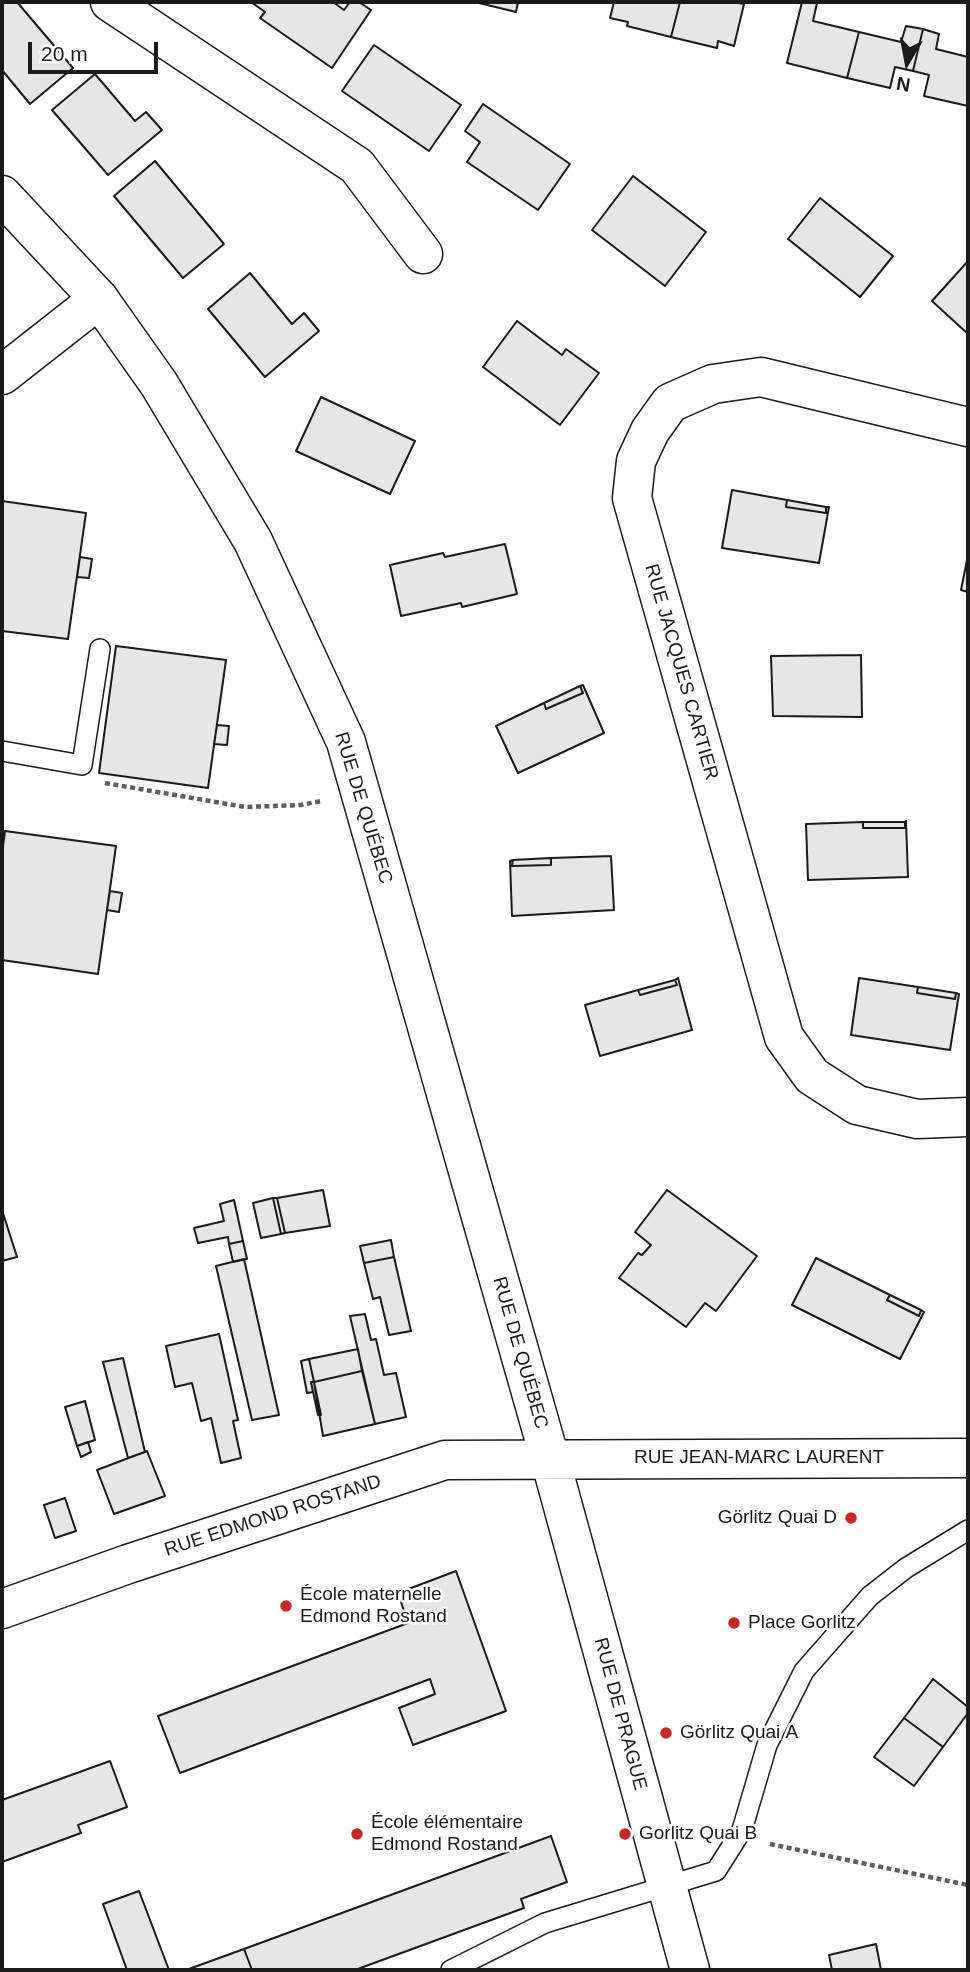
<!DOCTYPE html>
<meta charset="utf-8">
<style>
body{margin:0}
#map{position:relative;width:970px;height:1972px;overflow:hidden;background:#fff;font-family:Arial,sans-serif}
canvas{display:block}
.frame{position:absolute;inset:0;border:4px solid #1a1a1a;pointer-events:none}
.north{position:absolute;left:872px;top:28px;width:70px;height:70px;-webkit-text-stroke:5px #fff;paint-order:stroke;rotate:190deg;font-size:19px;font-weight:700;line-height:28px;text-align:center;color:#1a1a1a}
.north::after{content:'';display:block;margin:auto;width:24px;height:32px;background:#1a1a1a;clip-path:polygon(50% 0,100% 100%,50% 72%,0 100%)}
.scale{position:absolute;left:28px;top:42px;width:130px;height:32px;box-sizing:border-box;border:4px solid #1a1a1a;border-top:0;padding-left:9px;font-size:21px;line-height:24px;white-space:nowrap;color:#1a1a1a;-webkit-text-stroke:5px #fff;paint-order:stroke}
</style>
<div id="map">
<canvas width="970" height="1972"></canvas>
<div class="frame"></div>
<div class="north">N</div>
<div class="scale">20 m</div>
</div>
<script>
const g = document.querySelector('canvas').getContext('2d');
g.lineJoin = 'round';
function fill(path, color) { g.fillStyle = color; g.fill(path, 'evenodd'); }
const shape = rows => new Path2D(rows.map(r => 'M' + r).join(''));
function stroke(path, color, width, dash) { g.strokeStyle = color; g.lineWidth = width; g.lineCap = dash ? 'butt' : 'round'; g.setLineDash(dash || []); g.stroke(path); }
function write(font, color, halo, rows, align = 'center') {
  g.font = font + ' Arial,sans-serif'; g.lineWidth = 5; g.setLineDash([]); g.textBaseline = 'middle'; g.strokeStyle = halo; g.fillStyle = color; for (const [text, x, y, turn = 0] of rows) {
    g.save(); g.translate(x, y); g.rotate((+turn || 0) * Math.PI / 180); g.textAlign = isNaN(turn) ? turn : align; if (halo) g.strokeText(text, 0, 0); g.fillText(text, 0, 0); g.restore();
  }
}
const building = shape([
 [2,2,17,2,73,68,30,104,2,70,2,2],
 [251,2,333,2,344,10,350,2,359,2,371,10,332,68,260,18,265,12,251,2],
 [475,2,518,2,516,12,475,2],
 [614,2,680,2,671,37,627,26,628,22,610,18,614,2],
 [680,2,733,2,744,4,734,46,718,41,717,48,671,37,680,2],
 [802,2,817,3,813,21,859,32,847,78,787,63,802,2],
 [906,26,923,29,913,71,895,67,890,88,847,78,859,32,901,42,906,26],
 [923,29,939,34,936,49,968,57,968,106,924,96,929,75,913,71,923,29],
 [374,45,461,105,429,151,342,91,374,45],
 [95,74,135,121,146,112,162,130,108,175,52,110,95,74],
 [483,104,570,164,538,210,467,162,480,142,465,131,483,104],
 [155,161,224,244,183,278,114,196,155,161],
 [633,176,706,232,665,286,592,230,633,176],
 [820,198,893,256,860,297,788,239,820,198],
 [968,261,968,334,932,301,968,261],
 [250,273,292,324,304,313,319,331,265,377,208,309,250,273],
 [517,321,562,355,566,349,599,373,560,425,483,367,517,321],
 [321,397,415,441,390,494,296,451,321,397],
 [732,490,787,500,786,507,826,513,826,507,829,507,819,563,722,548,732,490],
 [787,500,826,507,826,513,786,507,787,500],
 [2,501,86,513,68,639,2,631,2,501],
 [505,544,517,594,462,607,461,603,401,616,390,565,443,553,445,557,505,544],
 [968,555,968,592,961,590,968,555],
 [80,557,92,559,89,578,77,577,80,557],
 [116,646,226,660,208,788,99,773,116,646],
 [861,655,862,717,773,716,771,656,861,655],
 [583,685,604,733,518,773,496,726,544,703,546,709,583,693,580,686,583,685],
 [580,686,583,693,546,709,544,703,580,686],
 [217,725,229,726,227,745,214,744,217,725],
 [906,821,908,877,808,880,806,824,863,822,863,828,905,828,905,822,906,821],
 [863,822,905,822,905,828,863,828,863,822],
 [5,831,116,846,98,974,2,960,2,854,5,831],
 [611,856,614,910,512,916,510,861,513,860,512,866,551,865,551,858,611,856],
 [551,858,551,865,512,866,513,860,551,858],
 [110,891,122,893,119,912,107,910,110,891],
 [678,978,692,1030,600,1056,585,1005,638,990,640,995,677,985,675,980,678,978],
 [859,978,918,987,917,993,955,999,956,993,959,994,950,1050,851,1035,859,978],
 [675,980,677,985,640,995,638,990,675,980],
 [918,987,956,993,955,999,917,993,918,987],
 [323,1190,330,1226,285,1233,277,1198,323,1190],
 [667,1190,757,1256,716,1311,705,1303,686,1327,619,1278,638,1253,642,1255,651,1245,635,1232,667,1190],
 [273,1198,277,1198,285,1233,281,1234,273,1198],
 [273,1198,281,1234,261,1238,253,1203,273,1198],
 [234,1200,243,1241,229,1244,228,1237,198,1243,194,1228,224,1221,220,1204,234,1200],
 [2,1210,17,1257,2,1261,2,1210],
 [391,1240,394,1257,364,1263,360,1246,391,1240],
 [243,1241,247,1259,233,1262,229,1244,243,1241],
 [394,1257,411,1331,389,1335,380,1297,373,1299,364,1263,394,1257],
 [816,1258,890,1295,887,1300,919,1316,921,1310,924,1312,900,1359,792,1305,816,1258],
 [244,1259,279,1415,252,1420,216,1266,244,1259],
 [890,1295,921,1310,919,1316,887,1300,890,1295],
 [365,1314,371,1340,376,1339,384,1375,396,1373,406,1417,375,1424,350,1316,365,1314],
 [219,1334,238,1420,233,1421,241,1458,221,1463,211,1418,201,1421,192,1383,175,1387,166,1346,219,1334],
 [358,1349,362,1371,314,1382,309,1359,358,1349],
 [123,1358,145,1452,128,1458,103,1362,123,1358],
 [309,1359,314,1382,311,1382,313,1392,307,1393,301,1361,309,1359],
 [362,1371,375,1424,323,1436,314,1382,362,1371],
 [311,1382,314,1382,321,1415,318,1415,311,1382],
 [85,1401,95,1440,77,1446,65,1407,85,1401],
 [88,1442,91,1452,81,1457,77,1446,88,1442],
 [147,1451,165,1496,114,1514,97,1470,147,1451],
 [65,1498,76,1531,55,1538,44,1505,65,1498],
 [456,1571,506,1711,413,1745,399,1708,435,1694,430,1679,180,1773,158,1716,408,1623,398,1593,456,1571],
 [933,1679,968,1707,968,1713,943,1747,904,1718,933,1679],
 [904,1718,943,1747,914,1786,874,1757,904,1718],
 [110,1761,127,1807,78,1825,81,1833,2,1862,2,1800,110,1761],
 [551,1836,567,1882,521,1899,524,1908,355,1970,252,1970,244,1949,551,1836],
 [139,1891,169,1970,127,1970,103,1904,139,1891],
 [876,1944,881,1970,832,1970,829,1955,876,1944],
 [244,1949,252,1970,186,1970,244,1949]
]);
const path = shape([
 [105,783,245,807,301,805,321,801],
 [770,1844,968,1885]
]);
const lane = shape([
 [2,751,82,765,100,649],
 [451,1970,545,1923,716,1871,742,1830,767,1745,804,1671,870,1596,906,1568,968,1530]
]);
const street = shape([
 [110,2,357,166,423,254],
 [2,375,99,299],
 [968,427,761,377,713,384,670,403,650,431,636,461,632,498,784,1037,812,1076,857,1105,917,1119,968,1117]
]);
const secondary = shape([
 [2,195,99,299,159,384,253,541,346,742,550,1459,690,1970],
 [2,1609,128,1564,445,1460,968,1458]
]);
const markers = [
 [851,1518,7,"#c62828"],
 [286,1606,7,"#c62828"],
 [734,1623,7,"#c62828"],
 [666,1733,7,"#c62828"],
 [357,1834,7,"#c62828"],
 [625,1834,7,"#c62828"]
];
const streetNames = [
 ["RUE JACQUES CARTIER",681,672,74],
 ["RUE DE QUÉBEC",363,808,73],
 ["RUE DE QUÉBEC",520,1353,74],
 ["RUE JEAN-MARC LAURENT",759,1458],
 ["RUE EDMOND ROSTAND",273,1516,-18],
 ["RUE DE PRAGUE",620,1714,75]
];
const poiNames = [
 ["Görlitz Quai D",837,1518,"right"],
 ["École maternelle",300,1595],
 ["Edmond Rostand",300,1617],
 ["Place Gorlitz",748,1623],
 ["Görlitz Quai A",680,1733],
 ["École élémentaire",371,1823],
 ["Edmond Rostand",371,1845],
 ["Gorlitz Quai B",639,1834]
];
fill(building, '#e6e6e6');
stroke(building, '#1a1a1a', 2);
stroke(lane, '#1a1a1a', 22);
stroke(street, '#1a1a1a', 41);
stroke(secondary, '#1a1a1a', 41);
stroke(path, '#5f5f5f', 4.5, [5, 3.5]);
stroke(lane, '#fff', 19);
stroke(street, '#fff', 38);
stroke(secondary, '#fff', 38);
for (const [x, y, r, color] of markers) { const dot = new Path2D(); dot.arc(x, y, r, 0, 2 * Math.PI); g.fillStyle = color; g.fill(dot); stroke(dot, '#fff', 2.5); }
write('19px', '#1a1a1a', '#fff', streetNames);
write('19px', '#1a1a1a', '#fff', poiNames, 'left');
</script>
